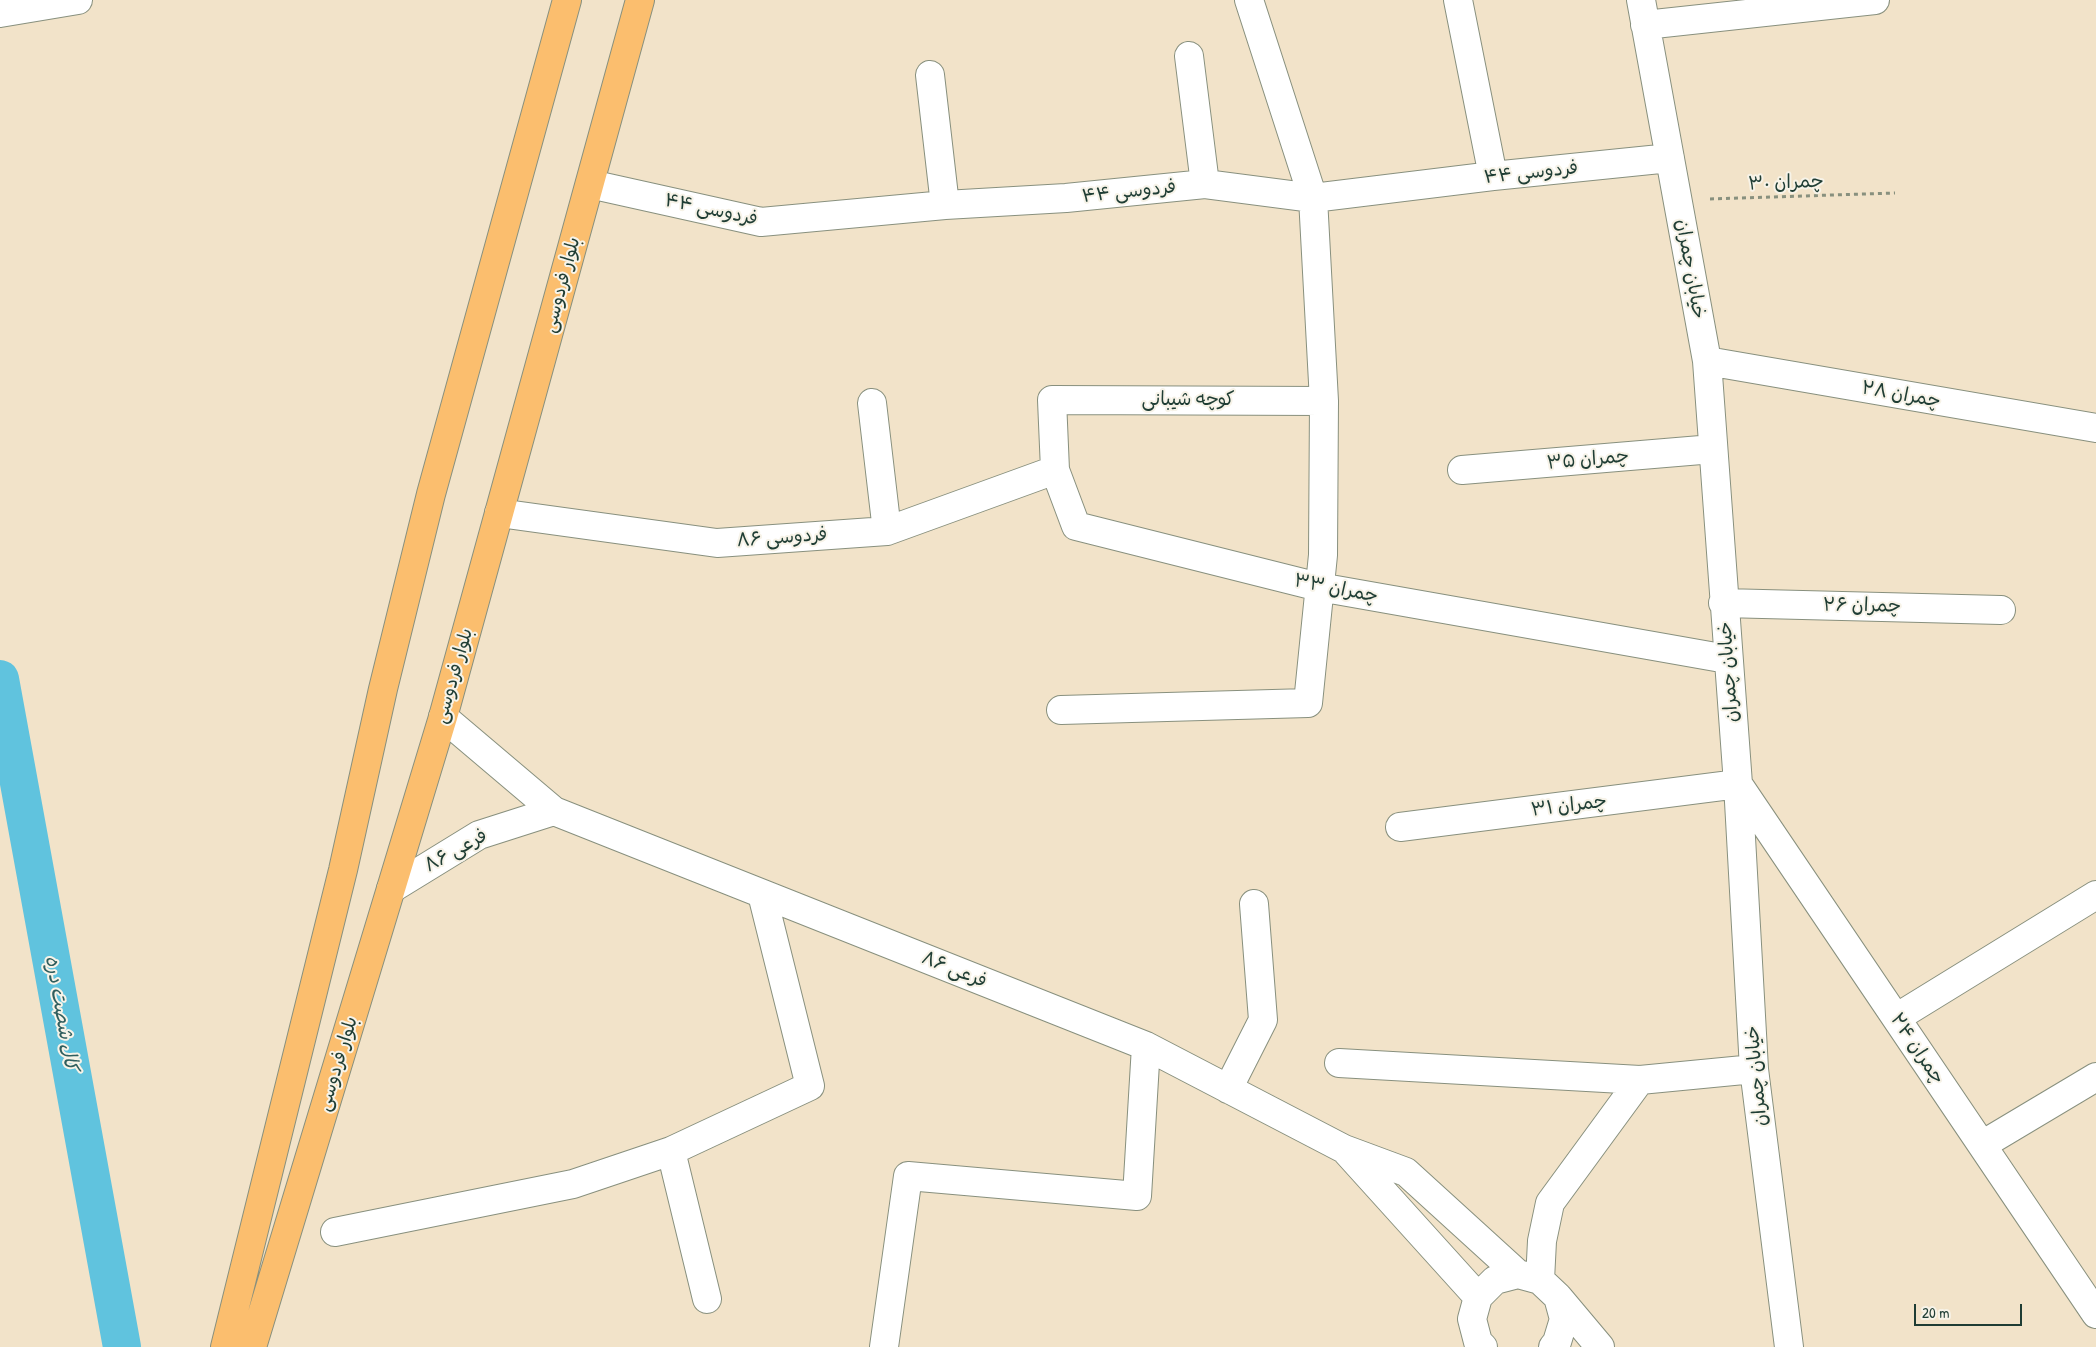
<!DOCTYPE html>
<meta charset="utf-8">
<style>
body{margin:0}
#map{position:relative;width:2096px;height:1347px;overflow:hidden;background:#f2e3c9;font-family:"Patrick Hand",sans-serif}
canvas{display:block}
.scale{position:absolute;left:1914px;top:1304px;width:108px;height:22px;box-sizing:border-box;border:2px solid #1f3d34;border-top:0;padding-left:6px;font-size:15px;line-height:18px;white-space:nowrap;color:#1f3d34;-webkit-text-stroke:4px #f7f3e8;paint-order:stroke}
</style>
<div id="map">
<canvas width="2096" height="1347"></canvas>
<div class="scale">20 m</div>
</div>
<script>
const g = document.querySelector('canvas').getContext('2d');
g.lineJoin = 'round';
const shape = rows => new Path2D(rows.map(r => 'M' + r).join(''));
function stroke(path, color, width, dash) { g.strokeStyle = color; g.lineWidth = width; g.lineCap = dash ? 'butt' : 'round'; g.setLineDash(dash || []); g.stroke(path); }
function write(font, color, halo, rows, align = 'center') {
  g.font = font + ' "Patrick Hand","Playpen Sans Arabic",sans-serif'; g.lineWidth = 4; g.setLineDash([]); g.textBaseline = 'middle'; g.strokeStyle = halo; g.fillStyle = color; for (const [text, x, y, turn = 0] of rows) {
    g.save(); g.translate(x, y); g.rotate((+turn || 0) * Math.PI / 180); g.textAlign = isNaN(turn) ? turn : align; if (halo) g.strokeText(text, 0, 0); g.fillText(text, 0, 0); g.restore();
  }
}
const canal = shape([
 [0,679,122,1347]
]);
const path = shape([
 [1710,199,1895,193]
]);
const minor = shape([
 [1458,0,1493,176],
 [1641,0,1707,361,1738,784,1754,1069,1789,1347],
 [0,13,78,0],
 [1645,25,1875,0],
 [1189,56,1205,184],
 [930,75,945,205],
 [590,184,761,222,945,205,1066,198,1205,184,1313,198,1493,176,1670,158],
 [1707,361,2096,428],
 [1324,401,1052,400,1055,470,1076,526,1319,587,1727,659],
 [872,403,887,531],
 [1462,470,1713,449],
 [499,513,717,543,887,531,1055,470],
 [1723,603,2001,610],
 [1061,710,1308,703,1323,555,1324,401,1313,198,1249,0],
 [443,717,554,811,1146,1046,1344,1149,1406,1172,1518,1274],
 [1400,827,1738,784,2096,1314],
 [391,889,479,835,554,811],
 [1896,1018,2096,895],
 [1339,1063,1640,1080],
 [1228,1089,1263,1020,1254,904],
 [1982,1145,2096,1077],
 [671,1151,707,1299],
 [1347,1152,1478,1297],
 [335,1232,573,1184,671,1151,810,1086,762,894],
 [1540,1280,1542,1241,1550,1203,1640,1080,1754,1069],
 [1558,1297,1600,1347],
 [884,1347,908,1176,1137,1196,1146,1046],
 [1483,1347,1478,1342,1472,1319,1478,1297,1495,1280,1518,1274,1540,1280,1558,1297,1564,1319,1557,1342,1553,1347]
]);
const major = shape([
 [225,1347,343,870,383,689,431,494,567,0],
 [252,1347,443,717,640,0]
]);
const streetNames = [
 ["فردوسی ۴۴",1531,173,-6],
 ["چمران ۳۰",1786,183,-2],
 ["فردوسی ۴۴",1129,192,-6],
 ["فردوسی ۴۴",711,210,12],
 ["خیابان چمران",1690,269,80],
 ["بلوار فردوسی",562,285,-75],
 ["چمران ۲۸",1901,395,10],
 ["کوچه شیبانی",1188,400],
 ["چمران ۳۵",1588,460,-5],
 ["فردوسی ۸۶",782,538,-4],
 ["چمران ۳۳",1336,589,11],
 ["چمران ۲۶",1862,606,1],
 ["خیابان چمران",1729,672,-94],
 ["بلوار فردوسی",454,676,-74],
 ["چمران ۳۱",1569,806,-7],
 ["فرعی ۸۶",456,851,-29],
 ["فرعی ۸۶",954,970,22],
 ["چمران ۲۴",1917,1049,56],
 ["بلوار فردوسی",338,1064,-73],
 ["خیابان چمران",1757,1076,-95]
];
const waterNames = [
 ["کال شصت دره",61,1013,80]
];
stroke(canal, '#60c3de', 38);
stroke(minor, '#88907e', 30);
stroke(major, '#88907e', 30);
stroke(path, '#88907e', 3, [4, 4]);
stroke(minor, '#fff', 28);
stroke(major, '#fbbe6e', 28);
write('19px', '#1f3d34', '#f7f3e8', streetNames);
write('italic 20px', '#2f5e5e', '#f7f3e8', waterNames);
</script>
